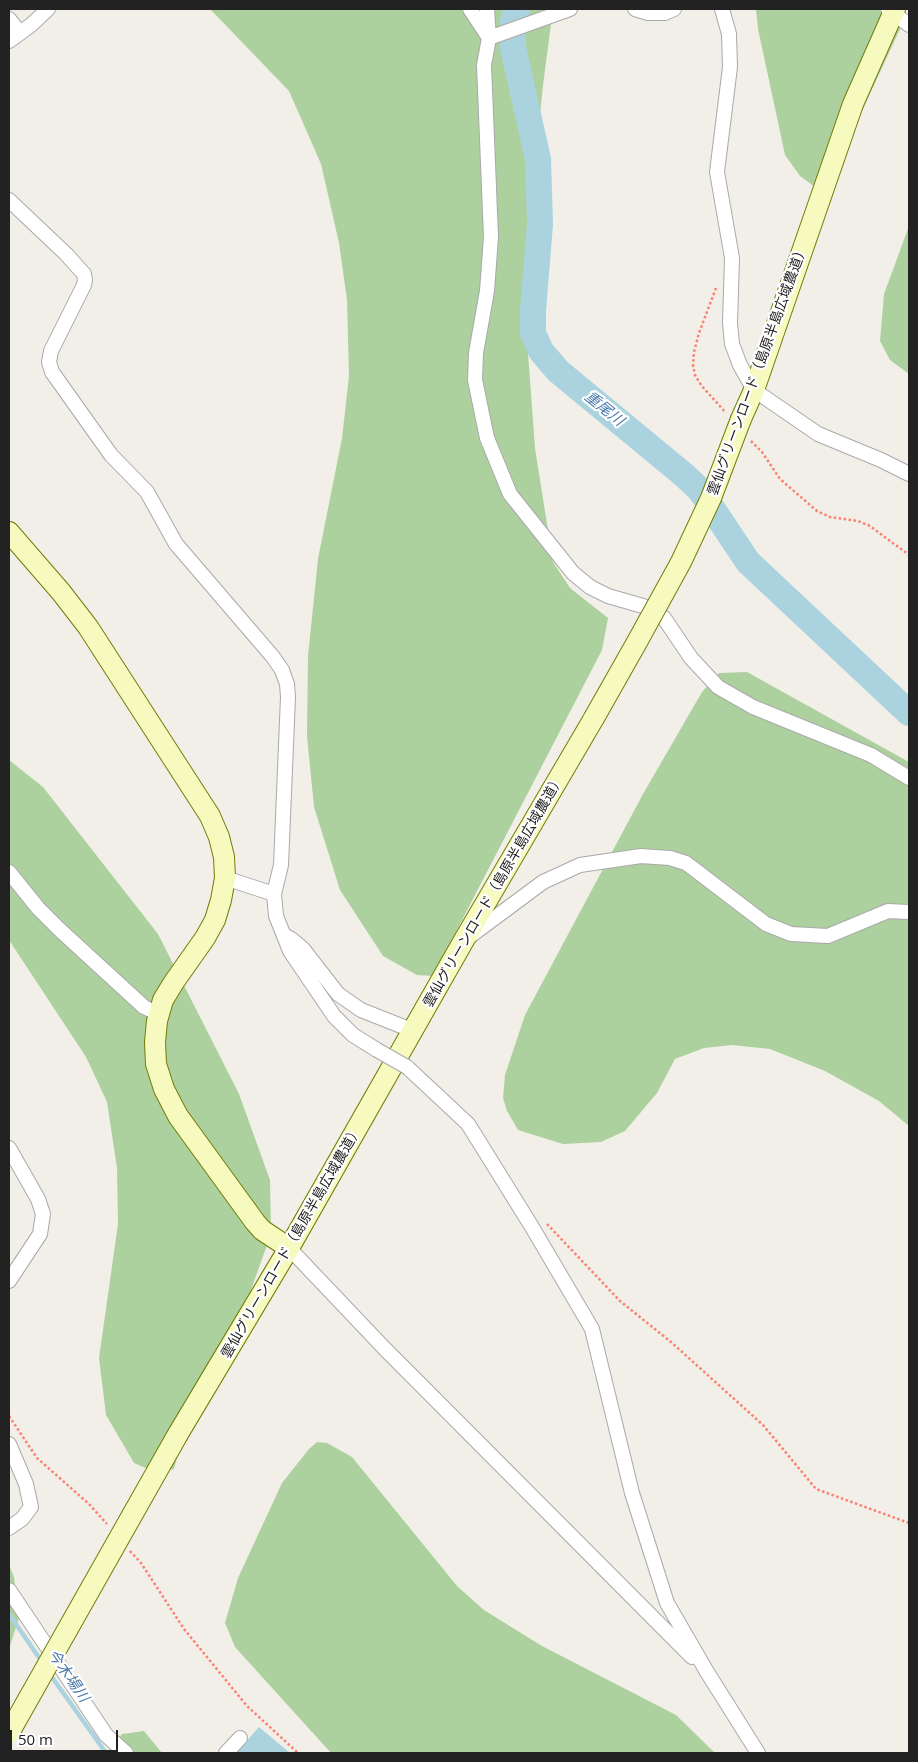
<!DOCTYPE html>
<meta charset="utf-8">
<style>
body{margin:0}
#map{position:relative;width:918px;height:1762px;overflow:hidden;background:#f2efe9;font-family:"Open Sans",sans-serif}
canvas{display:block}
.frame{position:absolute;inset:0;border:10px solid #222;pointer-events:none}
.scale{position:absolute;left:10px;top:1730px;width:108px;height:22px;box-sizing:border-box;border:2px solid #222;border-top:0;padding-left:6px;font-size:15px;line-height:18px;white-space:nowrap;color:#222;-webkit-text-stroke:4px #fff;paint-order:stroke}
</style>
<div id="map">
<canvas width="918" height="1762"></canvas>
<div class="frame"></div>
<div class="scale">50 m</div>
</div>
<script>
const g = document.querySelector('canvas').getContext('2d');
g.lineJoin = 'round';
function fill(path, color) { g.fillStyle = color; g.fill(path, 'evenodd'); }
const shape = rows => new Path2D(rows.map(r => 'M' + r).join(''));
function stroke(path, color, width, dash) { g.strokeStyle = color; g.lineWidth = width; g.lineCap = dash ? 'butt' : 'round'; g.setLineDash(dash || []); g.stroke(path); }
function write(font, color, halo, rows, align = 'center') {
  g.font = font + ' "Open Sans","Noto Sans JP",sans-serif'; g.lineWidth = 4.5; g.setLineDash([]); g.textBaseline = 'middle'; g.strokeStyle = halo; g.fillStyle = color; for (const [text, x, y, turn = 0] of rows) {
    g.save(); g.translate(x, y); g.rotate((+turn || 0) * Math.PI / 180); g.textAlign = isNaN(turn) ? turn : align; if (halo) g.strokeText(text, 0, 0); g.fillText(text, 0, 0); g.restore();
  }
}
const forest = shape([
 [210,9,553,9,543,85,529,224,526,326,535,448,553,562,570,588,608,618,602,650,433,976,417,975,383,956,340,890,314,807,307,736,308,656,318,559,342,438,349,376,347,300,339,243,321,164,289,91],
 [756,9,904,9,901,27,832,175,815,187,800,176,785,155,758,29],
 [909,226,909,374,890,360,880,341,884,294],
 [747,672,909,762,909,1126,879,1101,825,1071,770,1049,732,1045,704,1048,675,1059,657,1093,625,1131,601,1142,563,1144,518,1130,507,1111,503,1098,505,1075,525,1015,643,794,702,692,719,673],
 [9,760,43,787,158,934,239,1094,270,1180,271,1234,223,1368,181,1442,174,1469,157,1473,134,1463,106,1415,99,1358,118,1224,117,1168,107,1102,86,1057,9,940],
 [317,1442,327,1443,352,1457,457,1586,484,1610,542,1646,676,1715,715,1753,331,1753,235,1647,225,1623,238,1578,282,1483,309,1449],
 [9,1565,14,1577,19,1618,9,1649],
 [144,1731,162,1753,107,1753,122,1734]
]);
const water = shape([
 [259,1727,290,1753,236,1753]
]);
const stream = shape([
 [9,1614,42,1662],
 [49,1673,106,1753]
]);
const river = shape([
 [517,9,513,22,513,48,538,159,540,224,533,311,533,333,541,351,558,371,684,475,700,490,748,562,909,713]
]);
const path = shape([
 [716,288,699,333,694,352,693,365,695,375,701,385,726,413],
 [751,441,762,452,780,479,817,511,830,517,858,521,870,526,909,555],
 [547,1224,620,1301,671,1342,763,1425,816,1489,909,1523],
 [9,1416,37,1458,89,1504,107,1524],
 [130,1551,141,1563,184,1629,247,1706,298,1753]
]);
const street = shape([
 [470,9,489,38],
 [487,9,489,38,484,65,491,237,487,291,476,353,475,380,487,438,510,494,573,573,590,587,608,596,643,606,664,618,691,658,718,687,753,707,871,755,909,778],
 [635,9,648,13,665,13,674,9],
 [722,9,729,34,730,67,717,172,732,258,730,323,732,344,740,365,754,390,818,434,881,460,909,474],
 [888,9,909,25],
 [9,19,20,33],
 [489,38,570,9],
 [9,41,31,25,48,9],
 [9,200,66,254,84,274,85,280,84,285,51,351,49,362,52,372,111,455,147,492,176,544,273,657,282,670,287,684,288,697,281,865,274,894,276,916,290,951,334,1016,353,1035,377,1050],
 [9,872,38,908,60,930,144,1007,159,1014],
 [225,878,274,894],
 [284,935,291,939,303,949,338,994,361,1010,414,1031],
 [469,937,543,882,580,865,641,856,670,858,686,863,766,924,791,934,828,936,888,911,909,912],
 [407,1067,468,1124,532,1227,592,1329,632,1493,667,1603,707,1672,758,1753],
 [9,1148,38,1199,43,1214,40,1234,9,1281],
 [289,1248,385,1349,692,1657],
 [9,1444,26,1484,31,1507,22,1519,9,1528],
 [9,1590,106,1735,126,1753],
 [226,1753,240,1738]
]);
const secondary = shape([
 [741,419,754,390,853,104,895,9],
 [9,532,61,592,88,627,210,816,219,837,224,857,225,878,221,900,215,920,205,938,174,982,163,1000,157,1021,155,1042,156,1064,164,1089,178,1116,255,1222,262,1230,289,1248],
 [178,1434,289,1248,464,940,594,718]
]);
const streetBridge = shape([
 [377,1050,407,1067]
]);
const secondaryBridge = shape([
 [594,718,637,642,681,562,711,498,741,419],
 [9,1733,178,1434]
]);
const streetNames = [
 ["雲仙グリーンロード（島原半島広域農道）",758,370,-70],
 ["雲仙グリーンロード（島原半島広域農道）",494,891,-60],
 ["雲仙グリーンロード（島原半島広域農道）",292,1242,-60]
];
const waterNames = [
 ["重尾川",604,409,39],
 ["今木場川",68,1676,55]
];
fill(forest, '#add19e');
fill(water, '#aad3df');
stroke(stream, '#aad3df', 4.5);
stroke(river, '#aad3df', 26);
stroke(street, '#a9a9a9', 16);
stroke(secondary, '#707d05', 22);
stroke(path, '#fa8072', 2.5, [2.5, 2.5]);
stroke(street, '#fff', 14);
stroke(secondary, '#f7fabf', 20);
stroke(streetBridge, '#a9a9a9', 16, []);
stroke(secondaryBridge, '#707d05', 22, []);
stroke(streetBridge, '#fff', 14);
stroke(secondaryBridge, '#f7fabf', 20);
write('14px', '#222', '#fff', streetNames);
write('italic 15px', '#4a7aab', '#fff', waterNames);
</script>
